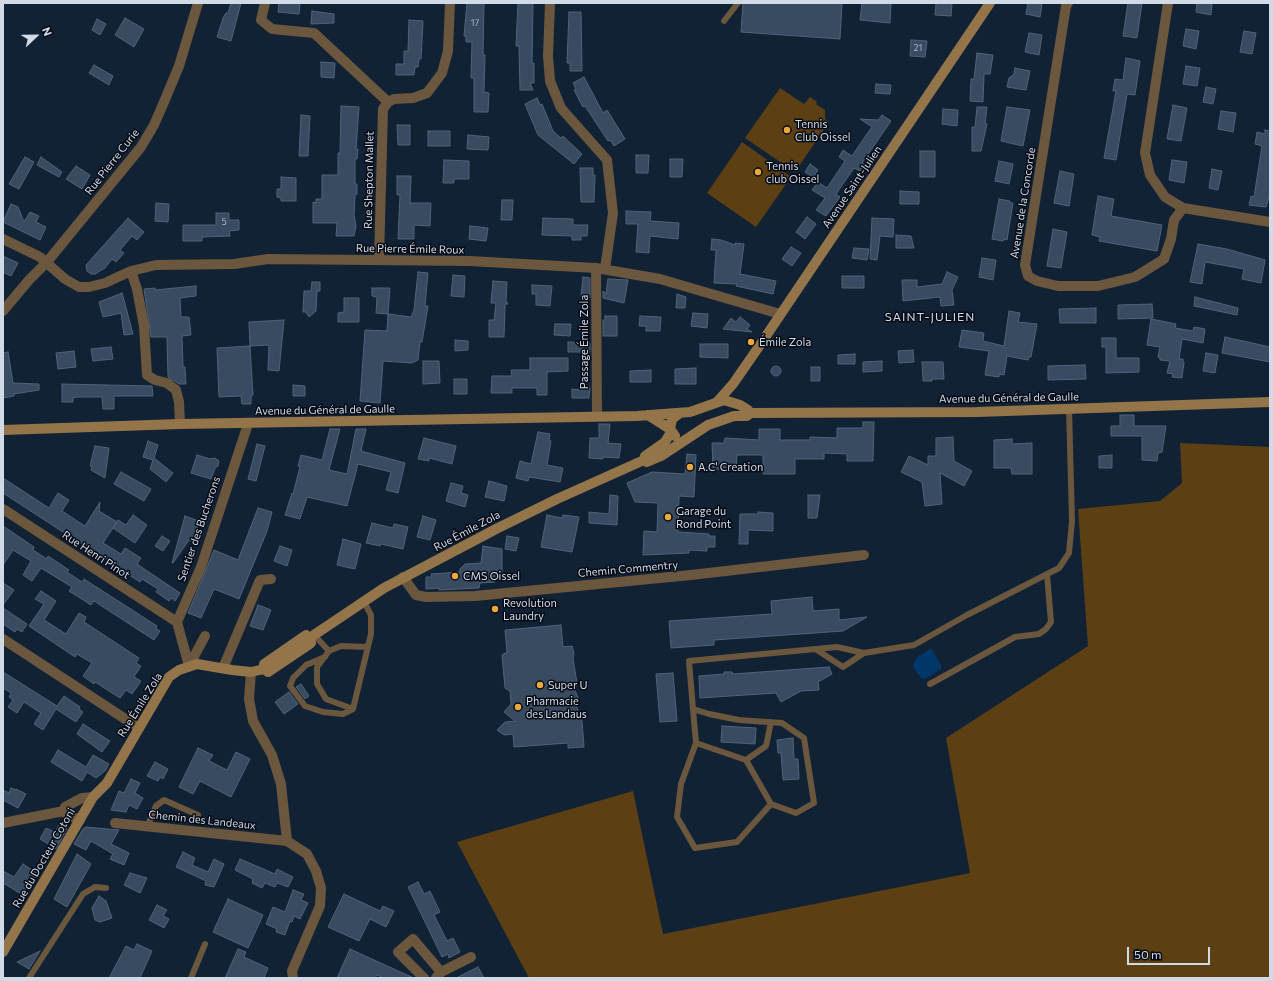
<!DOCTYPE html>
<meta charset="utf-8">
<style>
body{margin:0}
#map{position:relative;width:1273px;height:981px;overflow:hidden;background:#122235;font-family:Commissioner,sans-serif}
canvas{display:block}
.frame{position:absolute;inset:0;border:4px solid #d1dbe8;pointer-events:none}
.north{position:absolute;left:16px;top:16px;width:40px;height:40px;-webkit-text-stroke:3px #050b14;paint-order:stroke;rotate:68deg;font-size:11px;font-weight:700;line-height:16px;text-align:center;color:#d1dbe8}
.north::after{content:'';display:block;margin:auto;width:14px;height:18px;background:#d1dbe8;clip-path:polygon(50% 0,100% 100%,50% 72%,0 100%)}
.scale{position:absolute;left:1127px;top:947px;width:83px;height:18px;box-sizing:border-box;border:2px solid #d1dbe8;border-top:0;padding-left:5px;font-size:12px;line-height:14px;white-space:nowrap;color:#d1dbe8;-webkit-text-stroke:3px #050b14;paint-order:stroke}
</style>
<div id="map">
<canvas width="1273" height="981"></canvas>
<div class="frame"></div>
<div class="north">N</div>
<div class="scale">50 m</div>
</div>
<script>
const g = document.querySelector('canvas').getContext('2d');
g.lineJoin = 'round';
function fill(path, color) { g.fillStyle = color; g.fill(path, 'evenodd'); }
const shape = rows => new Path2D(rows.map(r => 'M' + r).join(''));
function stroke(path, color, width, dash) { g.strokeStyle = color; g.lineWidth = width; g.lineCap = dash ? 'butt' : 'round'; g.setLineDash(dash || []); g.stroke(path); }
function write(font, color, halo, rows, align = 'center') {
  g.font = font + ' Commissioner,sans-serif'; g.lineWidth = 3; g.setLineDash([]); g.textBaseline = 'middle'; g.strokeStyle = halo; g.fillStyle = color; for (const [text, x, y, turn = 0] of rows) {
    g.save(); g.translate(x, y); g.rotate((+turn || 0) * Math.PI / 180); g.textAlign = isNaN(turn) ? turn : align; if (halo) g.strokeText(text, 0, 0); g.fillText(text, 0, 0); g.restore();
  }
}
const green = shape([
 [780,88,804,104,810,97,817,102,816,104,825,110,825,119,829,122,795,172,745,138],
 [742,142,791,177,756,227,707,193],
 [1180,443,1270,447,1270,978,529,978,457,842,633,791,663,934,970,873,946,738,1088,646,1078,509,1160,501,1182,483]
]);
const water = shape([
 [931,648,941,665,941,669,925,679,921,678,913,667,914,663,916,658]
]);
const building = shape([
 [231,3,241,3,231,41,217,37,223,18,226,13,228,13,231,3],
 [279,3,300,3,299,14,278,12,279,3],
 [467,3,484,3,483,55,485,55,484,92,489,93,488,112,474,112,474,78,471,78,472,42,466,42,466,36,464,36,467,3],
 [518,3,533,3,532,63,534,63,534,83,530,83,533,90,520,90,519,46,516,46,518,3],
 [743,3,842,3,840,39,741,32,743,3],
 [862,3,891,3,890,23,860,20,862,3],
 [936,3,952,3,951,16,935,15,936,3],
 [1028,3,1042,3,1040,17,1026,14,1028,3],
 [1128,3,1142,3,1137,38,1123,36,1128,3],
 [1197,3,1212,3,1211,15,1196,12,1197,3],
 [312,11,334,14,334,23,311,24,312,11],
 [569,12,581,12,582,71,570,71,570,63,567,63,569,12],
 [125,18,144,29,134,47,115,35,125,18],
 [97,19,106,24,100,35,92,30,97,19],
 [409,20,423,21,421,59,419,59,418,67,415,67,414,75,396,75,396,64,404,64,404,51,408,51,409,20],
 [1186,29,1199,31,1196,49,1183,46,1186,29],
 [1244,31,1256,33,1252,54,1240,52,1244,31],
 [1029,33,1042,35,1039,55,1025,52,1029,33],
 [911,40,927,41,925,57,910,56,911,40],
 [977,53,993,55,990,74,984,74,983,102,970,101,971,79,974,79,977,53],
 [1126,58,1140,61,1135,95,1127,94,1116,160,1104,158,1116,91,1113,91,1115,79,1123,80,1126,58],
 [321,62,335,63,334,78,321,77,321,62],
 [94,65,113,76,109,85,89,73,94,65],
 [1186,66,1200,68,1197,86,1183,84,1186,66],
 [1015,68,1030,71,1026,90,1007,87,1009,78,1014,74,1015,68],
 [584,77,603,113,607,110,625,139,614,146,610,140,608,141,585,106,583,107,574,90,576,89,573,83,584,77],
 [876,84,891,85,890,94,875,93,876,84],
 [1206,87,1216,89,1213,104,1203,102,1206,87],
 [537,98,540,105,542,104,553,131,561,138,563,136,582,154,574,164,538,135,525,104,537,98],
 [1173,105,1187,108,1181,141,1167,139,1173,105],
 [341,106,359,107,356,149,358,149,357,159,355,159,355,184,357,184,357,194,355,195,354,215,356,226,354,236,336,236,337,223,313,223,313,202,316,203,316,199,322,199,322,175,338,175,338,153,340,153,341,106],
 [977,107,987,107,985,124,987,124,981,151,972,151,972,127,975,127,977,107],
 [1007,107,1030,110,1023,146,1001,141,1007,107],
 [943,109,958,110,957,126,942,124,943,109],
 [1221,111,1236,113,1233,132,1218,129,1221,111],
 [301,115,310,116,308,156,299,156,301,115],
 [882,115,891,121,862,163,864,164,860,171,854,168,836,194,840,197,826,216,816,210,825,198,812,190,818,182,827,188,845,161,839,157,843,150,852,156,869,131,872,127,860,119,878,120,882,115],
 [397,125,410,125,410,145,398,145,397,125],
 [1265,130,1270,131,1270,194,1266,207,1249,205,1251,196,1254,197,1262,146,1255,144,1257,132,1265,134,1265,130],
 [428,131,450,131,450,146,428,146,428,131],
 [468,135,489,137,488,150,467,149,468,135],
 [920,151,935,151,935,177,920,177,920,151],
 [636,155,649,155,648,173,636,173,636,155],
 [25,157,34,162,19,189,9,184,25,157],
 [41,157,62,172,59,177,37,165,41,157],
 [670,159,683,159,682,177,670,177,670,159],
 [444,160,469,161,469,179,454,179,454,183,443,183,444,160],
 [1172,160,1187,162,1184,183,1169,180,1172,160],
 [999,161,1013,164,1009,184,995,181,999,161],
 [810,164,818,170,813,178,805,172,810,164],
 [76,166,90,175,82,189,66,179,76,166],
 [580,168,593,168,593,175,595,175,594,202,581,202,580,168],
 [1212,169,1222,171,1218,190,1209,188,1212,169],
 [1060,171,1074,174,1069,206,1054,203,1060,171],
 [397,176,411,176,410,203,431,203,430,226,414,225,414,239,398,239,400,195,397,195,397,176],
 [281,177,296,178,296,201,281,201,281,198,277,197,277,189,281,189,281,177],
 [900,191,919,192,919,204,900,204,900,191],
 [1098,196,1114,199,1111,216,1162,225,1157,251,1099,241,1100,237,1092,235,1098,196],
 [999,199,1010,201,1010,203,1013,203,1007,240,1004,239,1003,241,992,239,999,199],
 [502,200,513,200,512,220,501,220,502,200],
 [156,203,169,204,168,222,155,221,156,203],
 [11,204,18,207,24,222,30,212,39,216,36,222,46,227,40,240,3,222,11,204],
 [626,211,651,212,650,221,679,223,678,239,650,236,649,253,636,252,638,224,626,224,626,211],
 [216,213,229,213,229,220,239,220,239,230,229,231,230,236,202,237,202,241,183,241,183,225,216,225,216,213],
 [807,217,816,224,805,239,796,232,807,217],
 [128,218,144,232,137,240,132,236,120,250,124,253,116,262,112,259,105,268,95,274,91,274,87,271,86,265,128,218],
 [543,218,573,219,573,225,588,225,587,236,581,236,581,240,572,240,572,236,542,235,543,218],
 [872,218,894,219,893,237,880,236,877,260,870,259,872,218],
 [470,226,488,228,486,241,469,239,470,226],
 [1053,229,1067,232,1061,268,1047,266,1053,229],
 [896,235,911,236,914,248,896,248,896,235],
 [712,239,721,240,735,245,735,243,744,244,740,274,776,281,773,294,736,286,737,284,714,283,716,250,711,250,712,239],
 [1198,244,1227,249,1265,260,1261,283,1242,279,1244,269,1205,262,1202,284,1190,282,1198,244],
 [791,247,801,253,792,266,782,259,791,247],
 [854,248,869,249,867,260,852,258,854,248],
 [3,256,18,263,11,276,3,272,3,256],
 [982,258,996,260,993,280,979,277,982,258],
 [418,272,428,273,425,306,428,306,422,342,420,342,418,360,412,363,383,361,380,403,360,401,365,330,387,331,388,314,411,317,414,310,418,272],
 [947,272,958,277,952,290,954,305,941,306,940,297,903,301,902,280,917,280,917,287,942,284,947,272],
 [453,275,465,276,464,297,451,296,453,275],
 [842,276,864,276,864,288,842,288,842,276],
 [583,277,590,278,590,298,581,297,583,277],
 [608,279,628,280,624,303,603,298,603,291,606,294,608,279],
 [493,281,507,282,506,301,508,304,505,304,505,307,504,337,489,337,489,320,494,320,496,303,491,303,493,281],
 [312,282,320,282,320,291,317,291,316,311,309,317,306,312,303,312,304,291,311,291,312,282],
 [532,285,552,286,550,306,536,305,536,294,532,294,532,285],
 [196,286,196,296,180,298,181,317,189,317,191,335,182,336,183,367,185,367,186,384,179,384,168,377,167,337,151,337,144,289,155,288,155,290,196,286],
 [372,288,390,288,388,314,376,313,377,297,372,296,372,288],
 [122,293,125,304,133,334,124,335,121,313,103,317,99,302,122,293],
 [677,294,686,297,685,308,676,308,677,294],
 [1195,297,1238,308,1237,315,1194,306,1195,297],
 [344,298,359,298,359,322,338,322,338,313,344,312,344,298],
 [1152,304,1153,318,1118,319,1118,305,1152,304],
 [1096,308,1096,323,1060,323,1059,309,1096,308],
 [1009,311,1020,313,1018,322,1037,324,1031,357,1029,357,1028,360,1007,356,1004,375,999,374,999,377,985,375,989,351,959,347,962,330,984,333,983,341,1004,346,1009,311],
 [693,313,708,314,707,328,691,326,693,313],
 [605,316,617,316,617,336,603,336,603,320,605,320,605,316],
 [640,316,661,317,660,331,646,331,646,326,639,326,640,316],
 [740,317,750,325,747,329,752,332,723,329,731,318,736,322,740,317],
 [1151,319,1176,324,1175,328,1193,331,1194,327,1205,329,1203,343,1182,339,1179,359,1183,359,1183,362,1184,362,1182,378,1172,377,1173,374,1167,373,1170,361,1160,360,1160,358,1158,357,1160,347,1147,345,1151,319],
 [284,320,279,371,268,370,269,345,250,346,249,322,284,320],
 [555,324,571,324,570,336,554,335,555,324],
 [1225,337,1270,347,1270,362,1222,353,1225,337],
 [1102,338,1116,338,1116,358,1139,358,1139,372,1106,373,1106,347,1102,347,1102,338],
 [455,340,468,341,468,350,455,351,455,340],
 [568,342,590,343,590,352,568,352,568,342],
 [700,344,728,344,728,358,700,357,700,344],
 [250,346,253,395,251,396,251,404,242,404,241,396,219,397,217,348,250,346],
 [111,347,113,359,93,361,91,349,111,347],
 [913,350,914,362,899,363,898,351,913,350],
 [74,351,76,367,58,369,56,353,74,351],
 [8,352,13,383,39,384,39,390,14,394,14,396,3,398,3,353,8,352],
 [1206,353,1218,355,1215,373,1203,371,1206,353],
 [855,354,855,364,838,364,838,355,855,354],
 [530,358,568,358,568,371,547,372,547,395,537,395,537,388,512,388,512,393,491,393,492,376,512,376,511,370,530,370,530,358],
 [423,361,439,361,440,383,423,384,423,361],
 [882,361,882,371,863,372,863,362,882,361],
 [922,362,943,362,944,379,932,379,932,381,923,381,922,362],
 [1085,365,1086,379,1048,380,1048,366,1085,365],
 '771 371a5 5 0 1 1 10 0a5 5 0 1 1-10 0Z',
 [811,367,820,367,820,381,811,381,811,367],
 [696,368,696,384,675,384,675,369,696,368],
 [651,370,651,382,630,382,630,371,651,370],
 [454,379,467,379,467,394,454,394,454,379],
 [62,384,152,386,153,396,114,396,114,409,103,409,102,397,77,397,73,398,73,402,62,402,62,384],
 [293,385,305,386,305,396,293,396,293,385],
 [579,387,590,387,589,398,572,398,572,389,579,390,579,387],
 [1120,415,1134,415,1134,426,1166,426,1162,452,1158,453,1157,461,1142,460,1142,436,1111,436,1111,426,1120,426,1120,415],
 [863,422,874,422,873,461,847,461,847,454,824,453,824,459,795,459,795,474,763,474,763,455,737,455,736,470,713,469,712,443,724,443,725,438,759,440,759,429,780,429,780,440,810,440,810,437,837,438,837,428,863,428,863,422],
 [599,424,610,424,608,443,621,444,619,458,603,457,603,459,589,458,590,438,599,438,599,424],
 [330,429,340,429,329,470,347,474,356,429,366,429,361,451,405,463,398,493,386,490,391,472,358,464,347,506,307,497,300,519,285,515,292,493,293,494,300,467,298,466,301,455,322,460,330,429],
 [538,432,550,434,549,440,551,441,547,465,563,468,560,482,529,477,528,481,516,478,520,461,531,464,538,432],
 [953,437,954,461,972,471,964,486,940,473,942,504,925,506,922,482,901,472,909,456,928,465,928,456,936,456,936,438,953,437],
 [424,438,456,446,452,464,429,458,429,461,418,459,424,438],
 [1012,439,1012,444,1032,443,1032,474,1012,474,1011,468,994,468,994,440,1012,439],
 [148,441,158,445,154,458,173,473,166,482,150,469,153,460,143,457,148,441],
 [257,444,265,446,256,481,248,479,257,444],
 [95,446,109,448,105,478,91,470,92,467,90,466,95,446],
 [687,454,696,455,694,497,679,496,678,532,709,534,709,536,715,536,715,547,707,547,707,551,689,550,689,553,643,555,644,531,657,532,658,503,635,502,627,483,652,472,685,474,687,454],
 [197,455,210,459,215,458,219,461,218,466,215,468,211,479,191,473,197,455],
 [1112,455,1112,468,1099,468,1099,456,1112,455],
 [121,472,151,489,144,501,114,484,121,472],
 [3,478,49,508,58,493,69,500,62,511,85,526,100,502,99,511,117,522,103,543,121,554,125,548,141,558,137,564,180,593,175,601,171,598,169,601,156,592,158,589,142,579,140,582,3,493,3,478],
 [489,481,507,486,504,501,485,497,489,481],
 [451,483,463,486,461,493,468,495,465,507,446,501,451,483],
 [610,495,618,496,617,525,589,523,589,512,609,514,610,495],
 [808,495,820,495,817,518,808,518,808,495],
 [258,508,272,512,267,531,239,599,214,589,201,618,188,613,214,550,238,560,258,508],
 [758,512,773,513,773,531,748,530,748,544,739,544,740,514,758,514,758,512],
 [133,515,147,525,135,543,113,528,118,520,126,525,133,515],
 [547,515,562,518,563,515,579,517,572,552,541,547,547,515],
 [185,516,199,521,193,542,189,540,173,563,172,563,185,516],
 [423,516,436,520,430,540,417,537,423,516],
 [372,523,393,528,394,524,408,527,403,549,381,544,380,546,366,543,372,523],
 [3,526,34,547,33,550,47,559,48,556,69,570,67,572,82,582,84,579,157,626,156,629,160,631,154,640,94,601,91,605,69,591,72,587,41,568,32,581,23,575,31,561,13,550,3,565,3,526],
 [162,536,170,541,163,551,155,546,162,536],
 [507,536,519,538,516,551,505,549,507,536],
 [343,539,361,544,355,569,337,565,343,539],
 [280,546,292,550,287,566,274,561,280,546],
 [483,546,502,549,502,573,495,574,495,582,480,583,479,588,439,590,439,588,426,589,426,577,432,577,431,574,460,572,460,569,465,564,481,563,483,546],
 [3,583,14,590,3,605,3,583],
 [41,591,56,601,44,620,66,634,79,613,86,617,84,622,139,658,136,663,141,666,134,677,141,681,132,694,126,690,120,698,95,682,94,684,83,676,92,663,77,654,75,657,29,626,44,604,35,599,41,591],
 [812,597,813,611,839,609,839,620,867,617,843,631,714,640,714,645,671,648,669,621,772,614,771,601,812,597],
 [258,605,271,610,263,630,250,626,258,605],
 [3,608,27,624,22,632,17,629,15,632,3,624,3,608],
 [561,625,563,647,572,646,574,653,573,659,577,683,575,690,578,698,576,705,582,721,584,747,568,748,568,743,514,747,513,734,504,735,497,730,505,722,515,721,504,712,511,704,510,691,505,688,502,655,507,652,505,630,561,625],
 [829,667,832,674,818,682,819,690,801,691,781,702,776,693,700,698,699,676,724,674,724,672,732,672,733,674,829,667],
 [3,672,57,706,64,696,80,707,79,709,83,712,76,722,56,709,43,730,34,724,41,713,24,702,17,713,8,707,13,700,9,697,11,693,3,688,3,672],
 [673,673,677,721,660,722,656,674,673,673],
 [301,684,309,696,305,699,296,687,301,684],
 [289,692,298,704,284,714,275,702,289,692],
 [83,724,110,741,102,752,77,734,83,724],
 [722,726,756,728,755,744,721,742,722,726],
 [793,738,794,759,798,759,799,779,783,780,781,753,778,753,777,740,793,738],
 [198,748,213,755,209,761,227,770,236,752,250,759,231,797,200,781,193,794,179,787,198,748],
 [58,750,86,767,93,755,109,764,105,771,96,778,87,772,82,781,51,762,58,750],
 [155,762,168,769,163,779,160,777,158,781,147,776,155,762],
 [131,779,140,783,135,793,143,798,137,809,129,805,126,812,111,810,119,791,124,793,131,779],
 [11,788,16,790,16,789,26,794,18,808,3,800,3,790,9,793,11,788],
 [59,825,66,825,67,828,56,849,40,839,46,828,55,832,59,825],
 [86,827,119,830,111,844,129,853,124,865,110,859,113,854,91,841,86,850,74,844,83,829,86,827],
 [183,852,195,858,192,865,208,872,214,859,224,864,214,887,205,885,206,881,176,867,183,852],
 [77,854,91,864,67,907,54,899,77,854],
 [240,859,275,874,277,869,293,877,288,887,277,883,275,887,265,883,262,888,252,883,253,879,235,870,240,859],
 [23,864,38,874,23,895,3,883,3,871,14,877,23,864],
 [130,873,147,878,140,893,124,885,130,873],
 [418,882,424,894,430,891,440,912,434,915,447,941,453,938,460,952,449,958,448,954,442,957,408,887,418,882],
 [293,890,304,894,301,900,308,903,300,919,294,916,292,922,290,921,285,935,276,932,277,929,266,924,273,907,285,912,293,890],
 [344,894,380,911,383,906,394,911,386,927,370,919,359,941,328,927,344,894],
 [99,896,106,901,112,918,100,922,95,920,92,908,99,896],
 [228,899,263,915,248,948,213,932,228,899],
 [157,905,167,910,163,916,169,919,164,928,149,920,157,905],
 [137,944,152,951,140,978,109,978,126,946,134,950,137,944],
 [238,949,246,952,244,957,268,968,264,978,225,978,238,949],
 [350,949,398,971,414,978,383,978,377,975,375,978,337,978,350,949],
 [40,951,29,969,17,962,40,951],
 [478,967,484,978,456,978,478,967]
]);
const lane = shape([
 [724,21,738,3],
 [314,635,329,651],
 [817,650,843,667,864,653],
 [325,657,306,665,293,678,290,686,305,706,323,712,343,714,353,709,371,634,371,615,363,600],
 [930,684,1015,637,1039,634,1046,629,1051,622,1047,574],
 [353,709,326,699,317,684,317,667,329,651,341,646,368,647],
 [693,709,709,714,739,720,782,723,804,738,814,803,796,813,771,804,737,842,695,848,677,817,681,784,696,743,693,709,689,661,837,647,864,653,914,645,967,615,1059,568,1069,553,1072,521,1069,408],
 [696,743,746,760,766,746,771,722],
 [746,760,771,804],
 [147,827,156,806,164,800,198,815],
 [29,978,83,894,95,887,106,888],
 [191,978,205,944]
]);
const street = shape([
 [265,3,261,20,272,29,314,33,388,102],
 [550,3,548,56,550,81,561,108,607,160,613,213,605,269],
 [1068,3,1066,6,1025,265,1028,276,1037,281,1058,286,1098,286,1135,277,1164,259,1171,239,1174,220,1183,208],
 [1168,3,1145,153,1150,175,1165,197,1183,208,1270,222],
 [3,239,40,257,65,279,79,287,89,287,105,283,131,271,156,265,234,264,268,259,469,261,596,268,660,279,780,314],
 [379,260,383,109,388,102,394,99,413,98,427,93,442,73,448,51,450,3],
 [596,268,597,416],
 [131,271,137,289,144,326,147,375,155,380,167,383,176,390,179,402,180,424],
 [3,311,29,280,47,262,141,147,154,125,164,102,179,66,198,3],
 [3,509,177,622],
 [403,577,416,595,426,597,475,596,691,575,864,555],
 [3,639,139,728],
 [189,666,177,622,201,567,248,424],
 [189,666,205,636],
 [223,668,260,580,271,579],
 [251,672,249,699,253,721,272,755,281,784,287,841],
 [64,811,67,815,80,820],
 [3,823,64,811,65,807,82,798,93,797],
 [115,823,287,841,307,854,316,871,321,888,320,906,292,971,293,978],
 [424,978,398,952,413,939,441,972],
 [436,978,441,972,471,957]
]);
const secondary = shape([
 [717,402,733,384,760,345,990,3],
 [648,415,670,429],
 [3,430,180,424,637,416,690,412,724,400,740,405,748,410,750,413],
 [675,436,670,429,672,419,680,413],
 [644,460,645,456,665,442,671,432],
 [264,669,264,664,306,635,310,638],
 [3,952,93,797,107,783,169,677,179,670,197,664,232,670,251,672,264,669,268,672,311,643,310,638,314,635,384,588,498,528,557,499,644,460,647,462,661,456,708,425,734,416,747,416,750,413,977,412,1270,402]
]);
const markers = [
 [787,130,4,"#eda83c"],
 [758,172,4,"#eda83c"],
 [751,342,4,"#eda83c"],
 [690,467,4,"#eda83c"],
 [668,517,4,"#eda83c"],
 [455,576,4,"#eda83c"],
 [495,609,4,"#eda83c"],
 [540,685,4,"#eda83c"],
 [518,707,4,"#eda83c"]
];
const numberNames = [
 ["17",475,23],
 ["21",918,48],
 ["5",224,222]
];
const poiNames = [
 ["Tennis",795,124],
 ["Club Oissel",795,137],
 ["Tennis",766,166],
 ["club Oissel",766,179],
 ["Émile Zola",759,342],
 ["A.C' Creation",698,467],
 ["Garage du",676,511],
 ["Rond Point",676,524],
 ["CMS Oissel",463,576],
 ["Revolution",503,603],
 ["Laundry",503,616],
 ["Super U",548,685],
 ["Pharmacie",526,701],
 ["des Landaus",526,714]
];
const streetNames = [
 ["Rue Pierre Curie",112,162,-52],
 ["Rue Shepton Mallet",369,180,-89],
 ["Avenue Saint-Julien",852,187,-56],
 ["Avenue de la Concorde",1023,203,-81],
 ["Rue Pierre Émile Roux",410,249,1],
 ["Passage Émile Zola",584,342,-90],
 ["Avenue du Général de Gaulle",1009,398,-1],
 ["Avenue du Général de Gaulle",325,410,-1],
 ["Sentier des Bucherons",199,529,-71],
 ["Rue Émile Zola",467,531,-28],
 ["Rue Henri Pinot",96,555,33],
 ["Chemin Commentry",628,569,-5],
 ["Rue Émile Zola",140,705,-58],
 ["Chemin des Landeaux",202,820,6],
 ["Rue du Docteur Cotoni",44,858,-60]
];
const neighbourhoodNames = [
 ["SAINT-JULIEN",930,317]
];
fill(green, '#5c3f13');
fill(water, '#00376b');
fill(building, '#394b60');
stroke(building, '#506379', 1);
stroke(lane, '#6b573d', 6);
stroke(street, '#6b573d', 10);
stroke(secondary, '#94754a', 10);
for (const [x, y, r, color] of markers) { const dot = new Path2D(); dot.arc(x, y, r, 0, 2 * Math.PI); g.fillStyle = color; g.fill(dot); stroke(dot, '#050b14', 1.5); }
write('9px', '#abb7c6', null, numberNames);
write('11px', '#d1dbe8', '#050b14', poiNames, 'left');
write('11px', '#d1dbe8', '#050b14', streetNames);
g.letterSpacing = '1px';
write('12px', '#d1dbe8', '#050b14', neighbourhoodNames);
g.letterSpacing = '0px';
</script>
